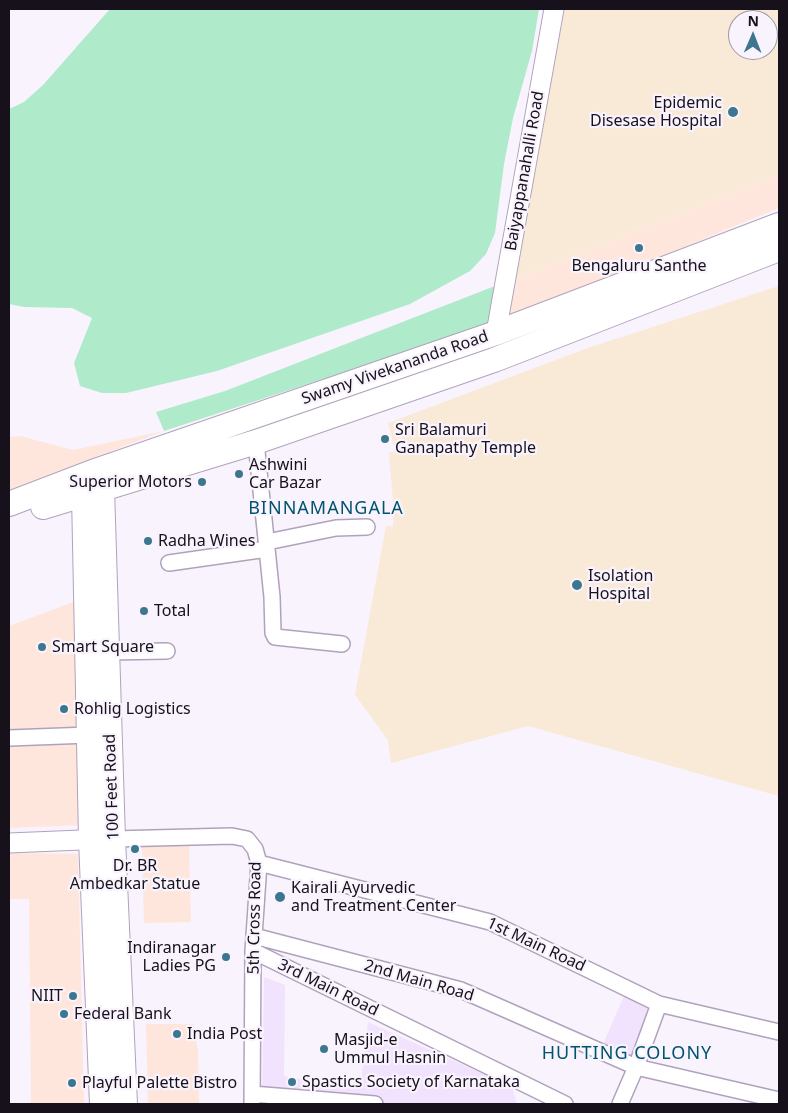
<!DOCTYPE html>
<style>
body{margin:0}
#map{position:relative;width:788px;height:1113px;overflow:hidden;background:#f9f3fe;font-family:"Noto Sans",sans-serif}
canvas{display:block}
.frame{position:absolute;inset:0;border:10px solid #16111a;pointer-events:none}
.north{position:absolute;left:728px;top:10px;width:50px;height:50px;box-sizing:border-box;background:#f9f3fe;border:1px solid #9e99a3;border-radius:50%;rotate:1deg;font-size:14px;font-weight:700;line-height:20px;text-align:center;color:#16111a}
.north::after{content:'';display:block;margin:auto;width:18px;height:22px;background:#3c778f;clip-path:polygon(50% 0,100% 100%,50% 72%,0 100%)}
</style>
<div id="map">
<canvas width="788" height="1113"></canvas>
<div class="frame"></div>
<div class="north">N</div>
</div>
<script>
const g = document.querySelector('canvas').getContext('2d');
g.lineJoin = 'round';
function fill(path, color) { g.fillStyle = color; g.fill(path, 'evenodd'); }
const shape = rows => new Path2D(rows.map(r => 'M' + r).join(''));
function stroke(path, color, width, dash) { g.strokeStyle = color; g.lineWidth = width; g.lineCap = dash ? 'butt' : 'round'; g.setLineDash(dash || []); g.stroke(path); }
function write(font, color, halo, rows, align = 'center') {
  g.font = font + ' "Noto Sans",sans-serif'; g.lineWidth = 4.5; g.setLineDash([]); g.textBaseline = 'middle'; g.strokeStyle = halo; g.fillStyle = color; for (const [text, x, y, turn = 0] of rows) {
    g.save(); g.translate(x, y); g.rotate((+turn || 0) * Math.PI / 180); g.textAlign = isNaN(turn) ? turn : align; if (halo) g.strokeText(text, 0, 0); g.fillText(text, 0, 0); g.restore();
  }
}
const commercial = shape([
 [779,175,779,208,505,320,513,280],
 [164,431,9,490,9,437,20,436,73,450],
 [76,601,79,728,9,730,9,626],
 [81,741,84,825,9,828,9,744],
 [142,846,189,846,191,922,144,923],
 [9,853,78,854,84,1104,31,1104,29,899,9,899],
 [146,1024,194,1024,198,1052,199,1104,148,1104]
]);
const built = shape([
 [264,977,285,985,284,1076,360,1089,368,1022,512,1087,517,1104,262,1104],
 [624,996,648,1008,631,1056,603,1044]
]);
const medical = shape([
 [561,9,779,9,779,175,513,280],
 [738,20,768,20,768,50,738,50],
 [779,286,779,796,528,726,391,763,388,740,355,695,386,526,393,527,394,513,389,453,395,451,388,423,585,349]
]);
const green = shape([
 [110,9,539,9,532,51,513,118,504,164,495,233,486,254,470,271,410,304,217,371,126,393,102,393,80,386,74,363,92,318,72,308,24,307,9,304,9,109,24,102,43,85],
 [495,286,488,325,164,431,156,412,225,391]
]);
const minor = shape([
 [256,442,272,597,273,633,275,637,342,644],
 [267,542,336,528,367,527],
 [169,563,267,549],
 [107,652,167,651],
 [9,738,89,735],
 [113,839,232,836,247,839,255,849,259,863,253,951,252,1104],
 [259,863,490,922,659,1004,779,1032],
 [254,936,461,990,636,1067,779,1100],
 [253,951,565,1104],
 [252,1094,375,1104],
 [620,1104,636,1067,659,1004]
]);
const tertiary = shape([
 [496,333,554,9],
 [9,843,105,839]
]);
const primary = shape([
 [99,474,102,489,113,839,125,1104],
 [82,479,84,494,91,840,102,1104],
 [9,504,98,470,496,333,779,225],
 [43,507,256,442,494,360,779,249]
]);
const markers = [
 [733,112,6,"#3c778f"],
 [639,248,5,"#3c778f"],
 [385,439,5,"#3c778f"],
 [239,474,5,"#3c778f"],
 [202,482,5,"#3c778f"],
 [148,541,5,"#3c778f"],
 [577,585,6,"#3c778f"],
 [144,611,5,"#3c778f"],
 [42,647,5,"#3c778f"],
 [64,709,5,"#3c778f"],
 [135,849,5,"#3c778f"],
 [280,897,6,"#3c778f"],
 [226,957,5,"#3c778f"],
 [73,996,5,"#3c778f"],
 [64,1014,5,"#3c778f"],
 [177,1034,5,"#3c778f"],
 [324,1049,5,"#3c778f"],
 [292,1082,5,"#3c778f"],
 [72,1083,5,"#3c778f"]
];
const poiNames = [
 ["Epidemic",722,103,"right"],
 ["Disesase Hospital",722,121,"right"],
 ["Bengaluru Santhe",639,266,"center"],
 ["Sri Balamuri",395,430],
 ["Ganapathy Temple",395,448],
 ["Ashwini",249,465],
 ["Car Bazar",249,483],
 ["Superior Motors",192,482,"right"],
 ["Radha Wines",158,541],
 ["Isolation",588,576],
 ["Hospital",588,594],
 ["Total",154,611],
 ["Smart Square",52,647],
 ["Rohlig Logistics",74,709],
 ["Dr. BR",135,866,"center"],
 ["Ambedkar Statue",135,884,"center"],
 ["Kairali Ayurvedic",291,888],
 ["and Treatment Center",291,906],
 ["Indiranagar",216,948,"right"],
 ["Ladies PG",216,966,"right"],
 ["NIIT",63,996,"right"],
 ["Federal Bank",74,1014],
 ["India Post",187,1034],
 ["Masjid-e",334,1040],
 ["Ummul Hasnin",334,1058],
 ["Spastics Society of Karnataka",302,1082],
 ["Playful Palette Bistro",82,1083]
];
const streetNames = [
 ["Baiyappanahalli Road",525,171,-80],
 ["Swamy Vivekananda Road",395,368,-19],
 ["100 Feet Road",112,787,-92],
 ["5th Cross Road",255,918,-89],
 ["1st Main Road",536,945,25],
 ["2nd Main Road",419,981,16],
 ["3rd Main Road",328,988,26]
];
const neighbourhoodNames = [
 ["BINNAMANGALA",326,509],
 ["HUTTING COLONY",627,1054]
];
fill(commercial, '#fee6dc');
fill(built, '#f1e2fd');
fill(medical, '#f9e9d7');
fill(green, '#afebcb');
stroke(minor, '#b1a2bc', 18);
stroke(tertiary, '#b1a2bc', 21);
stroke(primary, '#b1a2bc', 26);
stroke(minor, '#fff', 15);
stroke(tertiary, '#fff', 19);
stroke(primary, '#fff', 24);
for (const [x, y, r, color] of markers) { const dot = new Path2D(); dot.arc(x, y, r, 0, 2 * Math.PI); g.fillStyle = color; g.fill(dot); stroke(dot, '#f9f3fe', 2); }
write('16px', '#16111a', '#f9f3fe', poiNames, 'left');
write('16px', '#16111a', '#f9f3fe', streetNames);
g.letterSpacing = '1px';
write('18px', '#00536c', '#f9f3fe', neighbourhoodNames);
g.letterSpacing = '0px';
</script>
